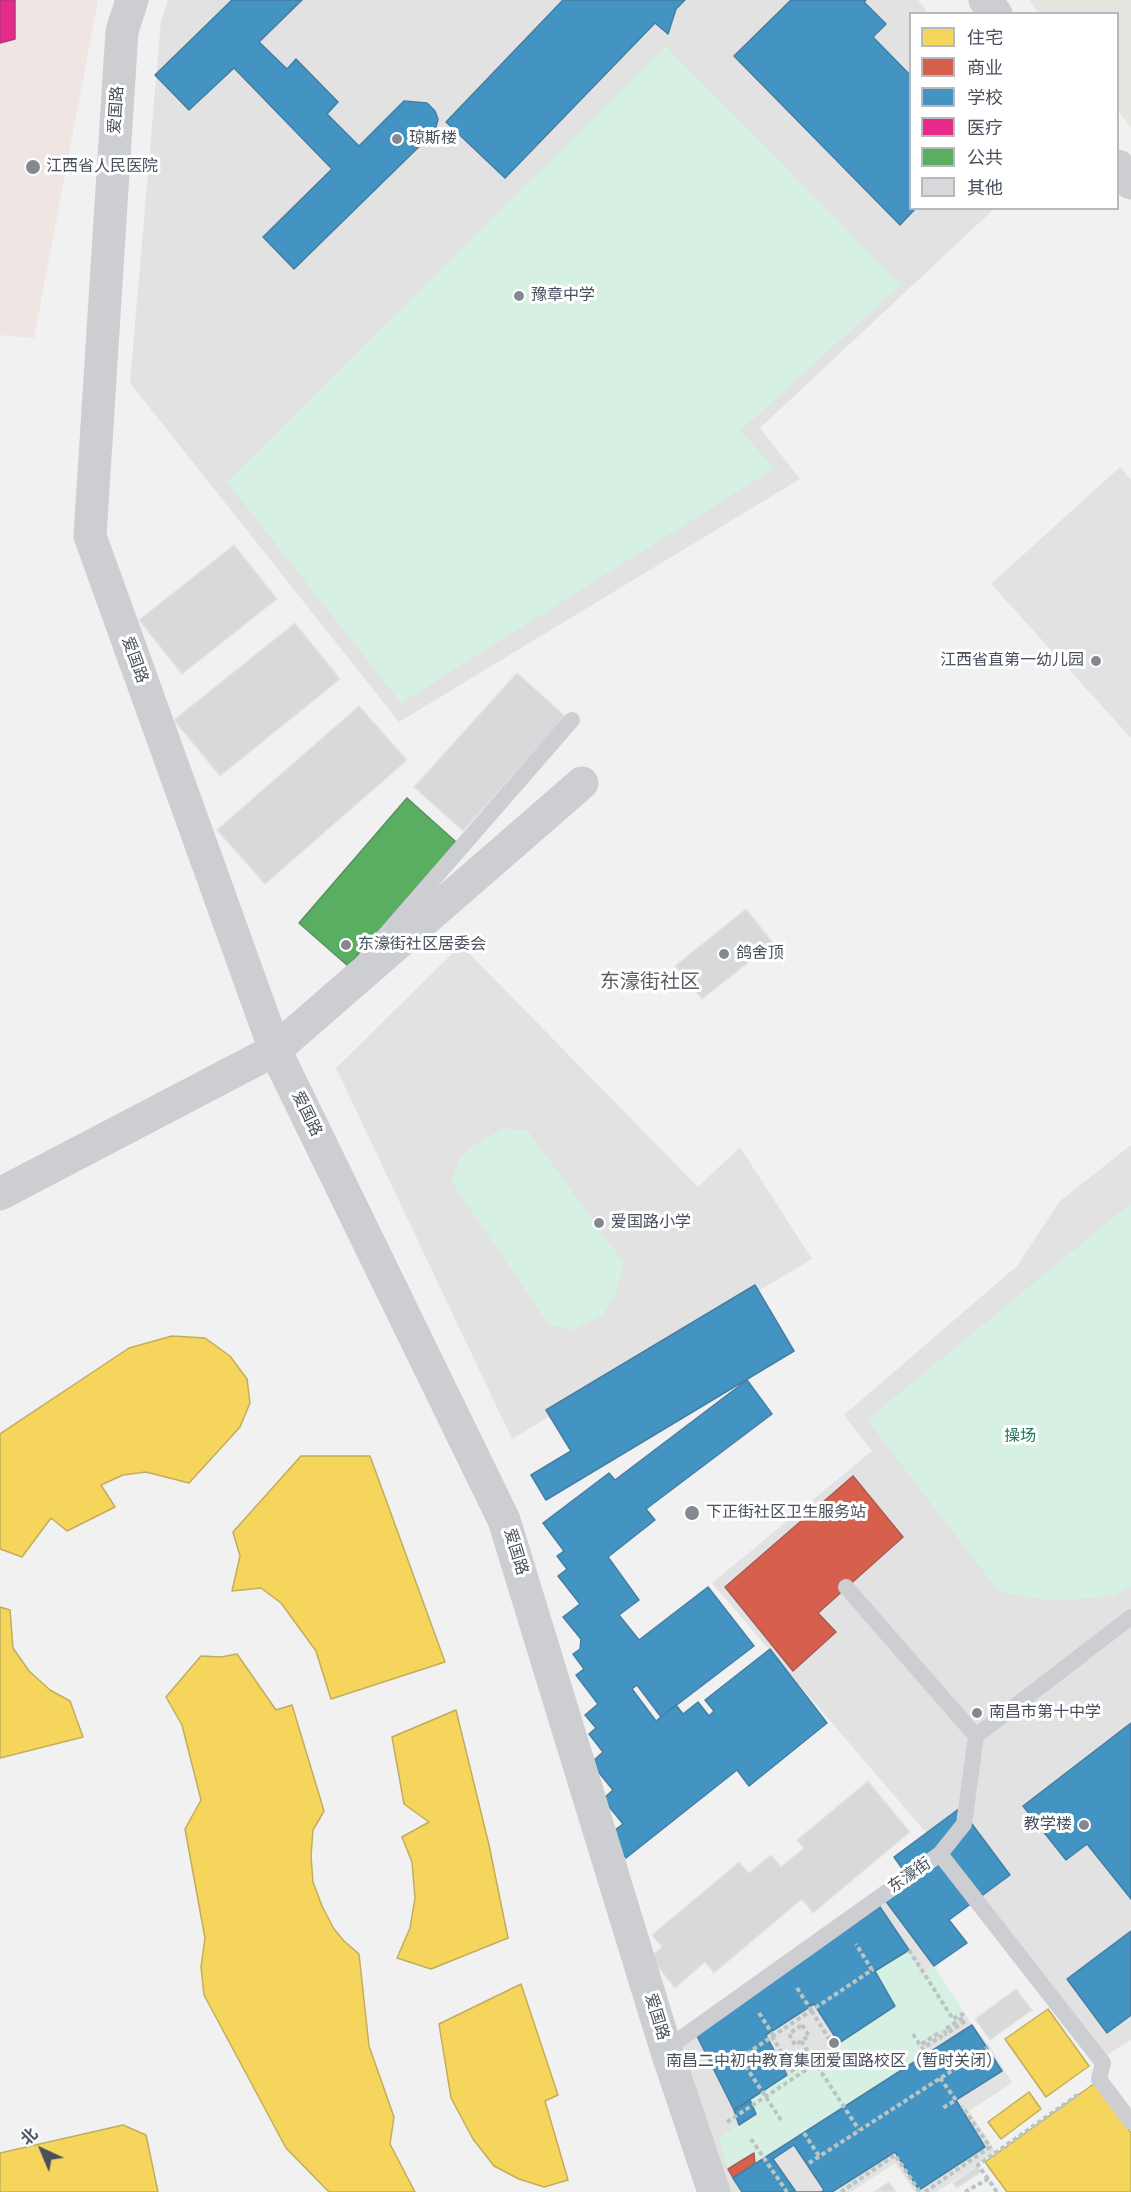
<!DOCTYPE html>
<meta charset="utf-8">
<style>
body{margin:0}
#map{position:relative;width:1131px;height:2192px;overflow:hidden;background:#f1f1f1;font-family:Poppins,"Noto Sans SC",sans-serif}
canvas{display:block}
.legend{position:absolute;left:909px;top:12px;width:210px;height:198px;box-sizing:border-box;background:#fff;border:2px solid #b6b9be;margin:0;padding:8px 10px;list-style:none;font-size:18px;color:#48505d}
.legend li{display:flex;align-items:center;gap:12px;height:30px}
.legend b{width:30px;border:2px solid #b6b9be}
.north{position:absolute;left:12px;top:2120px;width:60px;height:60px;-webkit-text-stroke:4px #fff;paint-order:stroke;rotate:316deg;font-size:16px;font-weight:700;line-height:24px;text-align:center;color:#48505d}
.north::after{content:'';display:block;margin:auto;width:21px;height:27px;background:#48505d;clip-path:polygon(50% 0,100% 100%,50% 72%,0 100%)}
</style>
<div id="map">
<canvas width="1131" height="2192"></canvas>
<ul class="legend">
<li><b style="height:16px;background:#f6d55c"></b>住宅</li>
<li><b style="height:16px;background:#d6604d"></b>商业</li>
<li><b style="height:16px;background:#4393c3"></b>学校</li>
<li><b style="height:16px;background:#e7298a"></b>医疗</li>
<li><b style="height:16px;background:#5aae61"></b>公共</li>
<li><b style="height:16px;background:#d8d9db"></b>其他</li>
</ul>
<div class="north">北</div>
</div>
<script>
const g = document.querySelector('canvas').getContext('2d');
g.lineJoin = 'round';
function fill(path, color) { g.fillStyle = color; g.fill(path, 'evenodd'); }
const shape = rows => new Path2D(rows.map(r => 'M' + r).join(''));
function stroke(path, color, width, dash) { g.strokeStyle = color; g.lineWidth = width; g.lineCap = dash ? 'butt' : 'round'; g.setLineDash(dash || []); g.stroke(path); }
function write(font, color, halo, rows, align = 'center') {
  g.font = font + ' Poppins,"Noto Sans SC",sans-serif'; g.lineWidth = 6; g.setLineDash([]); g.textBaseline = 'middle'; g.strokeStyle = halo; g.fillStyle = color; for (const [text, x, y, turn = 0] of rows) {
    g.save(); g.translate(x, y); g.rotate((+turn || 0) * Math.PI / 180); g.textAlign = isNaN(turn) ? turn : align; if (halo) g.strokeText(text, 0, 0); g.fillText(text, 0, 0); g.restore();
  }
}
const commercial = shape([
 [1029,0,1131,0,1131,128,1118,111,1118,14,1039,13]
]);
const education = shape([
 [168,0,918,0,928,13,910,14,910,208,994,209,760,428,800,479,399,722,130,383,161,21],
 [1120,467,1131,480,1131,738,991,584],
 [461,945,698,1187,740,1147,812,1259,512,1439,336,1068],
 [1131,1145,1131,2040,1105,2056,935,1843,712,1583,872,1451,844,1415,1017,1266,1060,1201],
 [883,1897,934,1966,972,2025,989,2045,1012,2083,969,2111,996,2152,937,2192,915,2192,895,2163,851,2192,731,2192,681,2040]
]);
const medical = shape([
 [0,0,98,0,34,338,0,335]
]);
const green = shape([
 [666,46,901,285,740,431,775,468,401,703,227,482],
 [505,1128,528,1131,624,1263,617,1291,603,1315,573,1330,549,1325,451,1181,461,1157,475,1144],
 [1131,1203,1131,1587,1113,1596,1054,1601,999,1592,867,1420],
 [909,1950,922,1976,934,1966,965,2014,916,2045,922,2057,755,2164,753,2153,728,2169,719,2138,756,2114,750,2100,894,2006,875,1971]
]);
const homes = shape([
 [172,1336,205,1338,230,1356,247,1379,250,1403,240,1427,189,1483,146,1472,123,1475,101,1485,115,1507,67,1531,51,1518,22,1557,0,1549,0,1434,129,1348,172,1336],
 [301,1456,370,1456,445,1662,331,1699,316,1651,281,1603,261,1588,232,1591,240,1556,233,1532,301,1456],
 [0,1607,10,1610,13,1648,29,1671,50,1690,70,1701,83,1737,0,1758,0,1607],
 [237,1654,276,1710,292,1705,324,1811,313,1830,311,1856,313,1882,322,1906,334,1929,344,1941,359,1954,369,2046,394,2117,390,2144,415,2192,329,2192,286,2148,204,1995,201,1967,205,1938,185,1829,201,1800,182,1725,166,1697,201,1656,221,1657,237,1654],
 [456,1710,489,1845,508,1938,431,1969,397,1958,410,1928,415,1898,412,1862,402,1837,429,1822,404,1804,392,1737,456,1710],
 [521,1984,558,2095,545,2101,568,2180,544,2187,519,2179,494,2166,473,2139,451,2098,439,2024,521,1984],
 [1048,2009,1089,2066,1046,2097,1005,2039,1048,2009],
 [1095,2083,1131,2133,1131,2192,1007,2192,985,2162,1095,2083],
 [1029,2092,1041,2109,1001,2139,988,2122,1029,2092],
 [123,2125,146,2135,158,2192,0,2192,0,2153,123,2125]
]);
const shops = shape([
 [853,1476,903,1537,818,1613,836,1632,793,1671,725,1587,853,1476],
 [754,2153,755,2164,733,2178,728,2169,754,2153]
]);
const schools = shape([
 [232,0,302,0,259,42,287,69,296,59,338,102,327,114,359,146,404,101,427,103,435,111,438,119,435,131,294,269,263,237,332,169,234,68,189,110,155,75,232,0],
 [563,0,685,0,676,9,668,34,655,23,505,178,446,122,563,0],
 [791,0,866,0,864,2,886,24,873,37,910,75,910,208,916,208,900,225,734,56,791,0],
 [755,1285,794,1351,546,1500,531,1475,571,1451,546,1410,755,1285],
 [747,1380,772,1414,646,1509,655,1520,608,1557,639,1600,619,1615,639,1640,708,1587,754,1646,661,1717,637,1685,632,1689,656,1721,676,1705,683,1714,698,1702,709,1716,714,1711,705,1700,770,1649,827,1723,749,1786,737,1770,626,1858,608,1835,623,1824,603,1799,613,1790,591,1763,603,1752,589,1734,596,1728,585,1715,598,1704,576,1675,584,1669,573,1654,580,1649,581,1639,563,1617,580,1604,558,1576,567,1569,557,1556,564,1551,543,1523,609,1473,615,1480,747,1380],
 [1131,1723,1131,1899,1087,1844,1066,1860,1023,1806,1131,1723],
 [960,1808,1010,1875,949,1920,967,1943,934,1966,885,1900,911,1881,894,1857,960,1808],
 [880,1907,909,1950,875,1971,895,2006,839,2043,814,2004,766,2035,787,2075,734,2110,694,2030,785,1968,880,1907],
 [1131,1931,1131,2015,1107,2033,1067,1979,1131,1931],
 [972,2025,1002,2071,956,2100,985,2147,919,2190,895,2152,832,2192,742,2192,733,2178,972,2025],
 [750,2100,756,2114,739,2125,734,2110,750,2100],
 [794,2145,824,2190,821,2192,796,2192,773,2159,794,2145]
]);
const health = shape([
 [0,0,15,0,15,39,0,43,0,0]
]);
const public = shape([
 [407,798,456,842,348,966,299,923,407,798]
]);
const building = shape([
 [234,545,277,599,182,674,139,620,234,545],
 [295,623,340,679,220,776,174,720,295,623],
 [517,673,566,717,463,831,414,787,517,673],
 [359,706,407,760,265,884,217,830,359,706],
 [746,909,773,943,702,999,675,966,746,909],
 [868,1781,910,1832,813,1913,802,1899,714,1973,705,1962,675,1988,650,1957,662,1947,652,1935,739,1862,749,1873,771,1855,781,1867,804,1848,797,1840,868,1781],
 [1016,1989,1032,2010,990,2040,975,2019,1016,1989],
 [977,2166,981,2172,957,2188,953,2183,977,2166],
 [889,2182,896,2192,874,2192,889,2182]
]);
const path = shape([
 [909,1950,953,2019,962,2014,964,2017,944,2030,946,2034,967,2020],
 [797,1988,811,2010],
 [759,2013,773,2035],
 [802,2025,809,2036,795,2045,789,2034,802,2025],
 [913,2034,920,2045,939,2033,941,2037,921,2049],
 [772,2036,795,2075],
 [801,2041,859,2130],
 [940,2078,956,2100,941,2109],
 [781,2120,740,2058,872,1970,856,1944],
 [727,2122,836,2050,811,2010],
 [804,2133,819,2156],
 [751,2139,787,2192],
 [809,2163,987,2048],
 [988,2179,978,2165,1079,2094],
 [841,2192,895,2155,920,2192],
 [925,2192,990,2147,962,2106],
 [965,2192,988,2179,997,2192]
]);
const service = shape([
 [378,943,572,720],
 [846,1587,976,1736,1131,1617],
 [940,1854,964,1824,976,1736],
 [666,2049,940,1854,1103,2063,1099,2079,1131,2122]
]);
const tertiary = shape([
 [132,0,122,31,90,536,275,1050,504,1520,666,2049,714,2192],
 [985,0,996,14],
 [1118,166,1131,183],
 [0,1194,275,1050,582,783]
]);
const markers = [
 [397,139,6,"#838891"],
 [33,167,8,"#838891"],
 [519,296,6,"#838891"],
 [1096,661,6,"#838891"],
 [346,945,6,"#838891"],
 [724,954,6,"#838891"],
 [599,1223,6,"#838891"],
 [692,1513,8,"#838891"],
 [977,1713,6,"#838891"],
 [1084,1825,6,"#838891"],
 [834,2043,6,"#838891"]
];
const streetNames = [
 ["爱国路",117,110,-86],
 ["爱国路",134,660,70],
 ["爱国路",306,1114,64],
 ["爱国路",515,1552,73],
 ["东濠街",910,1876,-35],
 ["爱国路",656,2017,73]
];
const poiNames = [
 ["琼斯楼",409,139],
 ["江西省人民医院",46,167],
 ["豫章中学",531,296],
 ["江西省直第一幼儿园",1084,661,"right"],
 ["东濠街社区居委会",358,945],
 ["鸽舍顶",736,954],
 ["爱国路小学",611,1223],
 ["下正街社区卫生服务站",706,1513],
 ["南昌市第十中学",989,1713],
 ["教学楼",1072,1825,"right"],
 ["南昌二中初中教育集团爱国路校区（暂时关闭）",834,2062,"center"]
];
const parkNames = [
 ["操场",1020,1437]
];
const quarterNames = [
 ["东濠街社区",650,983]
];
fill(commercial, '#e6e4df');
fill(education, '#e3e2e3');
fill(medical, '#efe5e2');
fill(green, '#d6f0e3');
fill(homes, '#f6d55c');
stroke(homes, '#c2ad5c', 1.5);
fill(shops, '#d6604d');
stroke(shops, '#ab5b52', 1.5);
fill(schools, '#4393c3');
stroke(schools, '#447fa4', 1.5);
fill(health, '#e7298a');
stroke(health, '#b7357c', 1.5);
fill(public, '#5aae61');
stroke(public, '#559260', 1.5);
fill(building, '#d8d9db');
stroke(building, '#e2e3e4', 1.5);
stroke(path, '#bac5c3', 4, [4.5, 3]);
stroke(service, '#ccced1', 16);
stroke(tertiary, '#ccced1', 33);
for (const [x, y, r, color] of markers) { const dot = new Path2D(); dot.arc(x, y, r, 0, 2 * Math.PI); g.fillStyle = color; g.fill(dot); stroke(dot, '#fff', 2); }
write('16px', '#48505d', '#fff', streetNames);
write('16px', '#48505d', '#fff', poiNames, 'left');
write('16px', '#187e58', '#fff', parkNames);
write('20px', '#5c5f65', '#fff', quarterNames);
</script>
